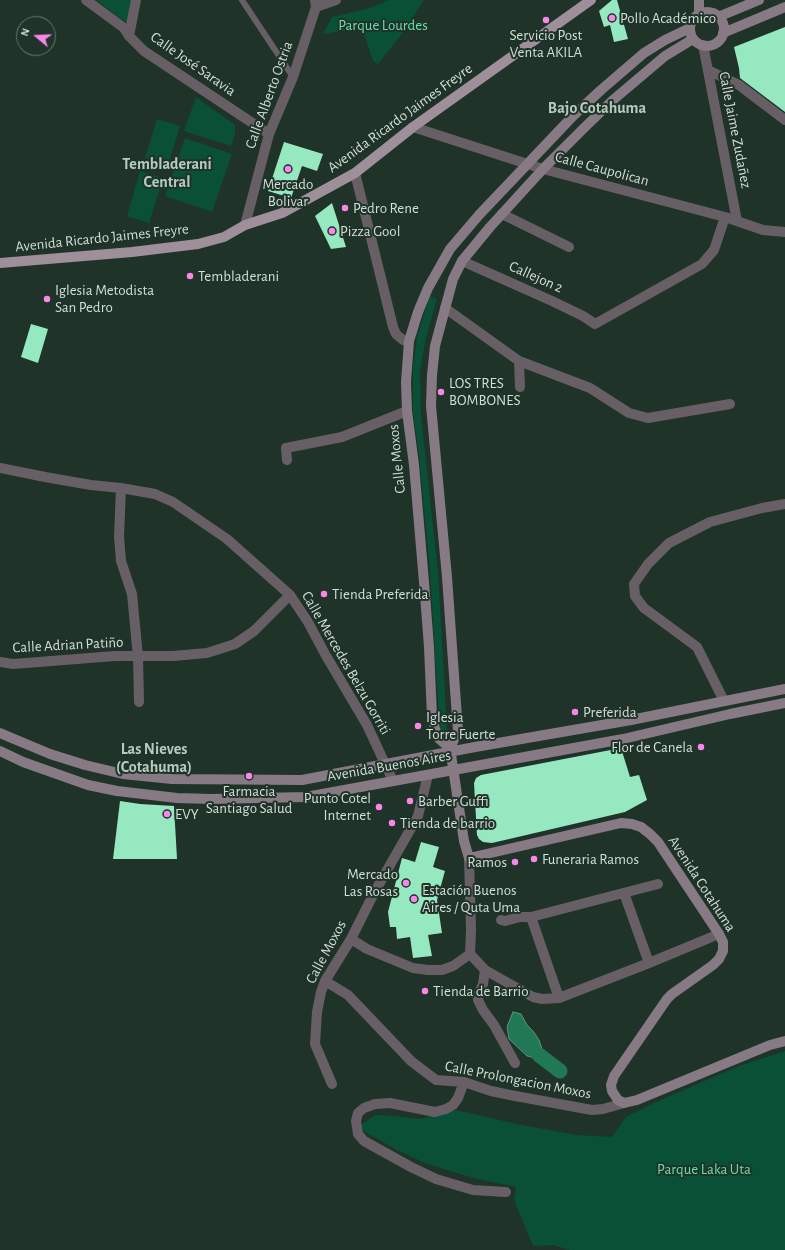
<!DOCTYPE html>
<meta charset="utf-8">
<style>
body{margin:0}
#map{position:relative;width:785px;height:1250px;overflow:hidden;background:#1f3329;font-family:"Alegreya Sans",sans-serif}
canvas{display:block}
.north{position:absolute;left:16px;top:16px;width:40px;height:40px;box-sizing:border-box;background:#1f3329;border:1px solid #67776f;border-radius:50%;rotate:289deg;font-size:11px;font-weight:700;line-height:16px;text-align:center;color:#d2ded8}
.north::after{content:'';display:block;margin:auto;width:14px;height:18px;background:#f987e8;clip-path:polygon(50% 0,100% 100%,50% 72%,0 100%)}
</style>
<div id="map">
<canvas width="785" height="1250"></canvas>
<div class="north">N</div>
</div>
<script>
const g = document.querySelector('canvas').getContext('2d');
g.lineJoin = 'round';
function fill(path, color) { g.fillStyle = color; g.fill(path, 'evenodd'); }
const shape = rows => new Path2D(rows.map(r => 'M' + r).join(''));
function stroke(path, color, width, dash) { g.strokeStyle = color; g.lineWidth = width; g.lineCap = dash ? 'butt' : 'round'; g.setLineDash(dash || []); g.stroke(path); }
function write(font, color, halo, rows, align = 'center') {
  g.font = font + ' "Alegreya Sans",sans-serif'; g.lineWidth = 4; g.setLineDash([]); g.textBaseline = 'middle'; g.strokeStyle = halo; g.fillStyle = color; for (const [text, x, y, turn = 0] of rows) {
    g.save(); g.translate(x, y); g.rotate((+turn || 0) * Math.PI / 180); g.textAlign = isNaN(turn) ? turn : align; if (halo) g.strokeText(text, 0, 0); g.fillText(text, 0, 0); g.restore();
  }
}
const green = shape([
 [96,0,133,0,127,22,124,21],
 [389,0,424,0,401,35,378,64,373,61,362,28,323,34,332,17,370,8],
 [196,97,235,125,235,135,231,146,184,131],
 [157,119,180,126,168,165,145,158],
 [185,138,232,154,212,212,165,196],
 [140,171,163,178,149,223,127,216],
 [430,296,437,299,426,337,420,371,421,416,438,572,447,731,444,734,440,732,430,571,419,454,413,412,413,369,417,337],
 [785,1051,785,1250,570,1250,553,1245,533,1246,514,1200,516,1187,473,1178,425,1163,395,1149,360,1129,362,1124,375,1115,395,1116,420,1119,456,1110,517,1124,576,1135,612,1137,626,1117,656,1102,739,1066]
]);
const water = shape([
 [513,1012,521,1014,527,1025,533,1031,539,1040,542,1049,536,1058,527,1056,509,1039,507,1027,513,1012]
]);
const canal = shape([
 [539,1055,560,1071]
]);
const building = shape([
 [612,0,617,0,628,39,614,42,610,25,604,27,599,11],
 [785,27,785,112,740,78,739,68,734,47],
 [284,142,323,154,317,171,302,166,291,198,268,191],
 [332,203,346,247,331,249,315,216],
 [31,324,48,329,38,363,21,357],
 [621,748,630,777,639,775,647,800,625,812,492,843,483,842,479,839,477,835,474,783,476,778,481,775],
 [120,801,140,804,174,806,177,859,113,859],
 [421,842,439,847,433,867,445,871,437,900,442,933,428,935,432,956,413,958,410,937,397,939,396,927,390,927,388,912,402,858,415,862]
]);
const lane = shape([
 [242,0,293,77]
]);
const street = shape([
 [86,0,124,28,129,36,144,51,269,134],
 [316,7,336,0],
 [129,36,136,0],
 [703,45,737,221],
 [708,70,739,85,785,120],
 [413,127,543,169,725,217,763,230,785,232],
 [355,173,393,327,396,334,403,340,409,341],
 [502,214,569,247],
 [245,225,269,134,293,77,316,7,315,0],
 [462,261,552,301,583,316,595,324,702,264,714,250,725,217],
 [445,308,519,361,590,388,629,413,648,418,730,404],
 [519,361,520,387],
 [287,460,286,448,342,437,407,411],
 [0,468,45,477,91,485,121,488,155,494,173,502,227,539,290,595,308,622,325,654,367,725,393,781],
 [121,488,119,537,121,561,132,594,138,657,139,702],
 [0,662,13,664,115,656,173,656,207,653,235,644,254,631,290,595],
 [724,701,697,647,644,608,635,596,634,584,648,564,669,543,710,522,762,508,785,504],
 [469,858,471,930,470,954,485,970,533,997,542,999,559,998,649,963,719,934],
 [624,893,649,963],
 [531,917,559,998],
 [501,920,505,921,520,917,531,917,658,884],
 [351,939,367,949,413,968,428,970,442,970,453,966,470,954],
 [485,970,483,984,479,993,478,1000,483,1010,494,1025,515,1063],
 [325,981,348,995,411,1061,436,1080,464,1082,491,1091,510,1095,592,1110,603,1109,624,1103],
 [464,1082,458,1098,453,1105,446,1109,435,1112,390,1103,375,1104,364,1108,358,1113,356,1121,358,1134,364,1141,411,1167,436,1179,473,1190,506,1192],
 [332,1084,315,1044,317,1012,321,992,325,981,351,939,374,893,418,816,428,775]
]);
const secondary = shape([
 '690 29a17 17 0 1 1 34 0a17 17 0 1 1-34 0Z',
 [699,14,699,0],
 [718,17,759,0],
 [723,33,785,7],
 [693,39,665,56,613,100,585,127,543,169,490,227,462,261,453,279,435,346,432,375,431,406,447,577,458,731,450,748,464,841,469,858,621,823,632,824,641,827,650,834,658,842,719,934,723,942,723,951,719,959,713,965,672,994,667,999,614,1076,611,1085,612,1091,618,1100,624,1103,637,1100,770,1045,785,1041],
 [0,733,50,754,85,765,123,774,172,779,302,780,475,747,631,720,785,689],
 [450,748,439,739,435,729,432,716,429,647,424,582,414,465,407,411,406,382,409,341,418,312,428,288,450,249,479,215,573,116,601,90,644,53,665,40,690,28],
 [0,751,23,762,88,785,117,791,177,798,211,799,306,797,623,739,730,714,785,703]
]);
const primary = shape([
 [0,263,132,252,198,244,224,237,245,225,282,213,355,173,413,127,591,0]
]);
const markers = [
 [612,18,4,"#f987e8"],
 [546,20,4,"#f987e8"],
 [288,169,4,"#f987e8"],
 [345,208,4,"#f987e8"],
 [332,231,4,"#f987e8"],
 [190,276,4,"#f987e8"],
 [47,299,4,"#f987e8"],
 [441,392,4,"#f987e8"],
 [324,594,4,"#f987e8"],
 [575,712,4,"#f987e8"],
 [418,726,4,"#f987e8"],
 [701,747,4,"#f987e8"],
 [249,776,4,"#f987e8"],
 [410,801,4,"#f987e8"],
 [379,807,4,"#f987e8"],
 [167,814,4,"#f987e8"],
 [392,823,4,"#f987e8"],
 [534,859,4,"#f987e8"],
 [515,862,4,"#f987e8"],
 [406,883,4,"#f987e8"],
 [414,899,4,"#f987e8"],
 [425,991,4,"#f987e8"]
];
const poiNames = [
 ["Pollo Académico",620,18],
 ["Servicio Post",546,35,"center"],
 ["Venta AKILA",546,52,"center"],
 ["Mercado",288,184,"center"],
 ["Bolivar",288,201,"center"],
 ["Pedro Rene",353,208],
 ["Pizza Gool",340,231],
 ["Tembladerani",198,276],
 ["Iglesia Metodista",55,290],
 ["San Pedro",55,307],
 ["LOS TRES",449,383],
 ["BOMBONES",449,400],
 ["Tienda Preferida",332,594],
 ["Preferida",583,712],
 ["Iglesia",426,717],
 ["Torre Fuerte",426,734],
 ["Flor de Canela",693,747,"right"],
 ["Farmacia",249,791,"center"],
 ["Santiago Salud",249,808,"center"],
 ["Punto Cotel",371,798,"right"],
 ["Internet",371,815,"right"],
 ["Barber Guffi",418,801],
 ["EVY",175,814],
 ["Tienda de barrio",400,823],
 ["Funeraria Ramos",542,859],
 ["Ramos",507,862,"right"],
 ["Mercado",398,874,"right"],
 ["Las Rosas",398,891,"right"],
 ["Estación Buenos",422,890],
 ["Aires / Quta Uma",422,907],
 ["Tienda de Barrio",433,991]
];
const parkNames = [
 ["Parque Lourdes",383,25],
 ["Parque Laka Uta",704,1169]
];
const streetNames = [
 ["Calle José Saravia",193,64,35],
 ["Calle Alberto Ostria",269,95,-70],
 ["Avenida Ricardo Jaimes Freyre",400,118,-36],
 ["Calle Jaime Zudañez",735,130,79],
 ["Calle Caupolican",602,169,15],
 ["Avenida Ricardo Jaimes Freyre",102,238,-6],
 ["Callejon 2",536,277,24],
 ["Calle Moxos",397,459,-96],
 ["Calle Adrian Patiño",68,645,-3],
 ["Calle Mercedes Belzu Gorriti",346,663,60],
 ["Avenida Buenos Aires",389,766,-10],
 ["Avenida Cotahuma",702,884,57],
 ["Calle Moxos",326,952,-62],
 ["Calle Prolongacion Moxos",518,1080,11]
];
const neighbourhoodNames = [
 ["Bajo Cotahuma",597,108],
 ["Tembladerani",167,164],
 ["Central",167,182],
 ["Las Nieves",154,749],
 ["(Cotahuma)",154,767]
];
fill(green, '#095036');
fill(water, '#217855');
stroke(water, '#56977c', 1);
stroke(canal, '#217855', 15);
fill(building, '#95e8c0');
stroke(lane, '#675f65', 6);
stroke(street, '#675f65', 10);
stroke(secondary, '#877a84', 10);
stroke(primary, '#9f8f9b', 10);
for (const [x, y, r, color] of markers) { const dot = new Path2D(); dot.arc(x, y, r, 0, 2 * Math.PI); g.fillStyle = color; g.fill(dot); stroke(dot, '#1f3329', 1.5); }
write('15px', '#d2ded8', '#1f3329', poiNames, 'left');
write('15px', '#6adca9', '#1f3329', parkNames);
write('15px', '#d2ded8', '#1f3329', streetNames);
write('bold 16px', '#b4ccbf', '#1f3329', neighbourhoodNames);
</script>
